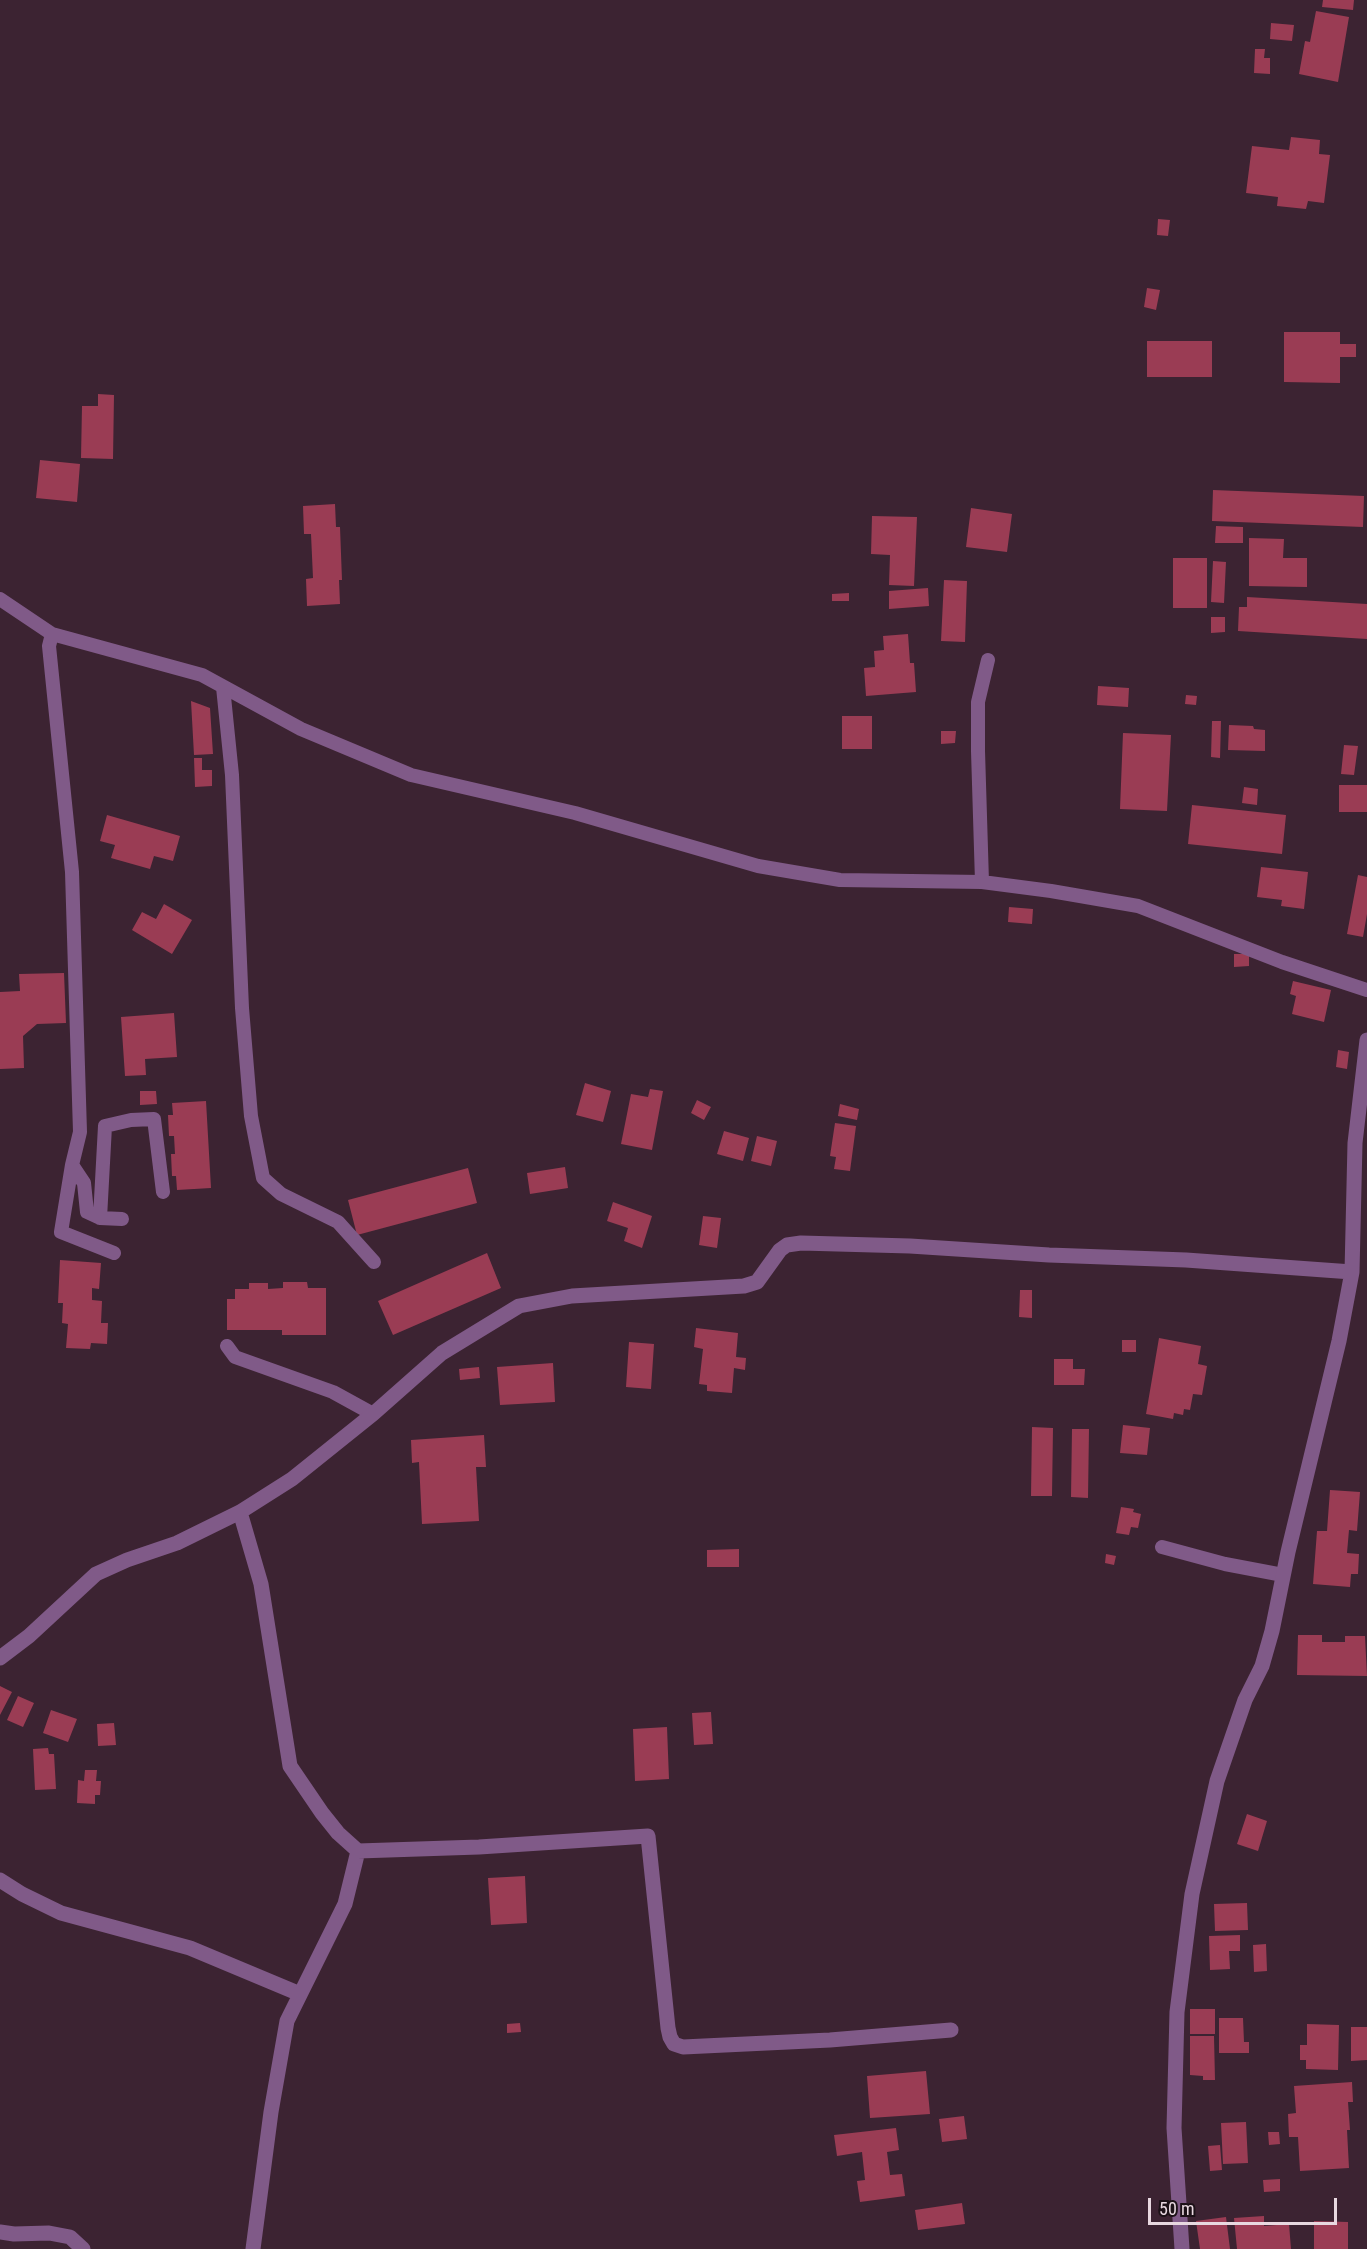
<!DOCTYPE html>
<style>
body{margin:0}
#map{position:relative;width:1367px;height:2249px;overflow:hidden;background:#3c2332;font-family:"Roboto Condensed",sans-serif}
canvas{display:block}
.scale{position:absolute;left:1148px;top:2198px;width:189px;height:27px;box-sizing:border-box;border:3px solid #e8d8e0;border-top:0;padding-left:8px;font-size:18px;line-height:21px;white-space:nowrap;color:#e8d8e0;-webkit-text-stroke:4px #1c1117;paint-order:stroke}
</style>
<div id="map">
<canvas width="1367" height="2249"></canvas>
<div class="scale">50 m</div>
</div>
<script>
const g = document.querySelector('canvas').getContext('2d');
g.lineJoin = 'round';
function fill(path, color) { g.fillStyle = color; g.fill(path, 'evenodd'); }
const shape = rows => new Path2D(rows.map(r => 'M' + r).join(''));
function stroke(path, color, width, dash) { g.strokeStyle = color; g.lineWidth = width; g.lineCap = dash ? 'butt' : 'round'; g.setLineDash(dash || []); g.stroke(path); }
const building = shape([
 [1323,0,1354,0,1353,10,1322,7],
 [1316,11,1349,17,1338,82,1299,74,1305,41,1310,42],
 [1271,23,1294,25,1292,41,1270,39],
 [1255,49,1265,49,1264,58,1270,58,1270,74,1254,73],
 [1291,137,1320,140,1319,154,1330,155,1324,203,1308,201,1306,209,1277,206,1278,197,1246,193,1252,146,1289,150],
 [1158,219,1170,220,1168,236,1157,235],
 [1147,288,1160,290,1156,310,1144,307],
 [1284,332,1340,332,1340,344,1356,344,1356,357,1340,357,1340,383,1284,382],
 [1147,341,1212,341,1212,377,1147,377],
 [98,394,114,395,113,459,81,458,82,406,98,406],
 [40,460,80,464,77,502,36,498],
 [1213,490,1364,496,1363,527,1212,521],
 [335,504,336,527,340,527,342,580,339,580,340,604,307,606,306,579,313,578,311,534,304,534,303,506],
 [971,508,1012,514,1007,552,966,547],
 [872,516,917,517,914,586,889,585,890,555,871,554],
 [1216,526,1243,527,1243,543,1215,543],
 [1249,538,1284,539,1283,558,1307,558,1307,587,1249,586],
 [1173,558,1207,558,1207,608,1173,608],
 [1213,561,1226,562,1224,603,1211,602],
 [944,580,967,581,965,642,941,641],
 [928,588,929,606,889,609,889,591],
 [849,593,849,601,832,601,832,594],
 [1247,597,1367,604,1367,639,1238,631,1239,607,1247,607],
 [1211,617,1225,617,1225,632,1211,633],
 [908,634,910,663,914,663,916,692,866,696,864,668,875,667,874,651,884,650,883,636],
 [1098,686,1129,688,1128,707,1097,705],
 [1186,695,1197,696,1196,705,1185,704],
 [191,701,210,708,213,754,194,755],
 [842,716,872,716,872,749,842,749],
 [1212,721,1221,721,1220,758,1211,757],
 [1229,725,1253,726,1254,729,1265,730,1265,751,1228,750],
 [941,731,956,731,955,743,941,744],
 [1123,733,1171,735,1167,811,1120,809],
 [1344,745,1358,746,1354,775,1341,774],
 [194,758,202,758,202,770,212,770,212,786,195,787],
 [1339,785,1367,785,1367,812,1339,812],
 [1244,787,1258,789,1257,805,1242,803],
 [1192,805,1286,815,1282,854,1188,844],
 [107,815,180,836,173,861,154,856,150,869,111,858,115,845,100,841],
 [1261,867,1308,872,1304,909,1281,906,1282,900,1257,897],
 [1358,875,1367,877,1367,914,1363,937,1347,934],
 [164,904,192,920,172,954,132,930,142,912,156,919],
 [1009,907,1033,909,1032,924,1008,922],
 [1234,954,1249,954,1249,966,1234,967],
 [64,973,66,1023,37,1024,23,1036,24,1068,0,1069,0,992,20,991,19,974],
 [1293,981,1331,990,1324,1022,1292,1014,1296,996,1290,994],
 [174,1013,177,1057,145,1059,146,1075,125,1076,121,1017],
 [1338,1050,1349,1052,1347,1069,1336,1067],
 [585,1083,611,1091,603,1122,576,1115],
 [650,1089,663,1091,652,1150,621,1144,631,1094,648,1097],
 [140,1091,156,1091,157,1104,140,1105],
 [697,1100,711,1107,704,1120,691,1113],
 [206,1101,211,1188,177,1190,176,1176,172,1176,171,1154,175,1154,174,1136,169,1136,168,1115,173,1115,172,1103],
 [840,1104,859,1109,857,1120,838,1116],
 [835,1123,856,1126,850,1171,834,1169,836,1157,830,1156],
 [724,1131,749,1138,743,1161,717,1154],
 [757,1136,777,1141,771,1166,751,1161],
 [565,1167,568,1188,530,1194,527,1173],
 [468,1168,477,1203,357,1235,348,1200],
 [613,1202,652,1216,642,1248,624,1241,628,1228,607,1221],
 [703,1216,721,1218,717,1248,699,1245],
 [487,1253,501,1288,393,1335,378,1301],
 [60,1260,101,1263,99,1289,92,1288,92,1300,102,1301,101,1323,108,1323,107,1344,91,1343,90,1349,66,1348,68,1324,62,1323,63,1303,58,1303],
 [283,1282,307,1282,308,1288,326,1288,326,1335,282,1335,282,1330,227,1330,227,1299,235,1299,235,1289,249,1289,249,1283,268,1283,268,1289,283,1288],
 [1020,1290,1032,1290,1032,1318,1019,1317],
 [696,1328,738,1333,736,1357,746,1358,745,1370,734,1368,732,1393,707,1391,707,1385,699,1384,703,1349,694,1347],
 [1159,1338,1201,1346,1198,1364,1207,1366,1202,1395,1193,1394,1190,1410,1184,1409,1183,1415,1174,1413,1173,1419,1146,1414],
 [1122,1340,1136,1340,1136,1352,1122,1352],
 [629,1342,654,1344,651,1389,626,1387],
 [1054,1359,1073,1359,1073,1369,1085,1369,1084,1385,1054,1385],
 [553,1363,555,1402,500,1405,497,1367],
 [479,1367,480,1378,460,1380,459,1369],
 [1123,1425,1150,1428,1147,1455,1120,1453],
 [1032,1427,1053,1428,1052,1496,1031,1496],
 [1072,1429,1089,1429,1088,1498,1071,1497],
 [484,1435,486,1467,476,1467,479,1521,422,1524,419,1462,412,1463,411,1440],
 [1330,1490,1360,1492,1357,1531,1349,1530,1347,1553,1359,1554,1358,1574,1351,1574,1350,1587,1313,1584,1317,1531,1327,1531],
 [1121,1507,1134,1509,1133,1512,1141,1514,1138,1528,1131,1527,1129,1535,1116,1533],
 [739,1549,739,1567,707,1567,707,1550],
 [1106,1554,1116,1556,1114,1565,1105,1563],
 [1298,1635,1322,1635,1322,1642,1345,1642,1345,1636,1365,1636,1367,1676,1297,1675],
 [0,1686,12,1692,0,1715],
 [18,1696,34,1703,23,1727,7,1720],
 [51,1710,77,1719,68,1742,43,1733],
 [711,1712,713,1744,694,1745,692,1713],
 [114,1723,116,1745,98,1746,97,1724],
 [667,1727,669,1779,635,1781,633,1729],
 [48,1748,49,1754,54,1754,56,1789,35,1790,33,1749],
 [85,1770,97,1770,96,1781,101,1781,100,1795,95,1795,95,1804,77,1803,78,1780,84,1781],
 [1247,1814,1267,1821,1258,1851,1237,1844],
 [525,1876,527,1923,491,1925,488,1878],
 [1247,1903,1248,1930,1215,1931,1214,1904],
 [1240,1935,1240,1951,1229,1951,1230,1969,1210,1970,1209,1936],
 [1266,1944,1267,1971,1254,1972,1253,1945],
 [1190,2009,1215,2009,1215,2034,1190,2034],
 [1219,2018,1243,2018,1244,2042,1249,2042,1249,2053,1219,2053],
 [520,2023,521,2032,507,2033,507,2024],
 [1307,2024,1339,2025,1338,2070,1306,2069,1306,2060,1300,2060,1300,2045,1307,2045],
 [1351,2027,1367,2027,1367,2060,1351,2061],
 [1190,2036,1214,2036,1215,2080,1203,2080,1203,2076,1190,2075],
 [926,2071,930,2114,870,2118,867,2076],
 [1352,2082,1353,2102,1348,2102,1350,2130,1347,2130,1349,2168,1300,2171,1298,2137,1289,2137,1288,2114,1296,2113,1294,2086],
 [964,2116,967,2139,942,2142,939,2119],
 [1246,2122,1248,2163,1223,2164,1221,2123],
 [896,2128,899,2150,887,2152,890,2175,902,2174,905,2196,860,2202,857,2181,865,2180,862,2152,837,2156,834,2135],
 [1268,2132,1279,2132,1280,2144,1269,2145],
 [1220,2145,1222,2170,1210,2171,1208,2146],
 [1280,2179,1280,2191,1264,2192,1263,2180],
 [962,2203,965,2224,918,2230,915,2210],
 [1264,2216,1264,2226,1289,2224,1291,2249,1237,2249,1234,2218],
 [1226,2217,1230,2249,1200,2249,1196,2221],
 [1314,2221,1348,2222,1348,2249,1314,2249]
]);
const lane = shape([
 [0,599,52,634,202,675,301,729,411,775,575,813,758,866,840,880,982,882,1051,891,1138,906,1282,962,1367,990],
 [52,634,49,646,72,872,80,1132,72,1165,84,1183,87,1212,100,1218,122,1219],
 [223,687,232,775,242,1008,251,1116,263,1178,281,1194,338,1222,374,1262],
 [982,882,978,751,978,702,988,660],
 [72,1165,61,1232,114,1253],
 [100,1218,105,1126,131,1120,154,1119,163,1192],
 [227,1346,235,1357,333,1392,373,1414],
 [1162,1547,1225,1564,1283,1575]
]);
const street = shape([
 [240,1512,261,1584,290,1766,322,1813,338,1833,358,1851,345,1904,287,2021,271,2112,253,2249],
 [0,1658,29,1636,96,1574,127,1560,177,1543,240,1512,292,1479,373,1414,442,1353,519,1306,572,1296,744,1286,757,1282,780,1250,787,1245,801,1243,910,1246,1049,1255,1186,1260,1352,1272],
 [358,1851,479,1847,648,1836,668,2028,670,2037,674,2044,683,2047,830,2040,951,2030],
 [0,1880,22,1894,61,1913,190,1948,300,1994],
 [0,2232,14,2234,49,2233,70,2237,83,2249],
 [1182,2249,1174,2128,1177,2012,1192,1894,1217,1781,1245,1700,1262,1666,1272,1631,1288,1552,1339,1341,1352,1272,1355,1143,1367,1040]
]);
fill(building, '#9a3c54');
stroke(lane, '#805a88', 14);
stroke(street, '#805a88', 15);
</script>
